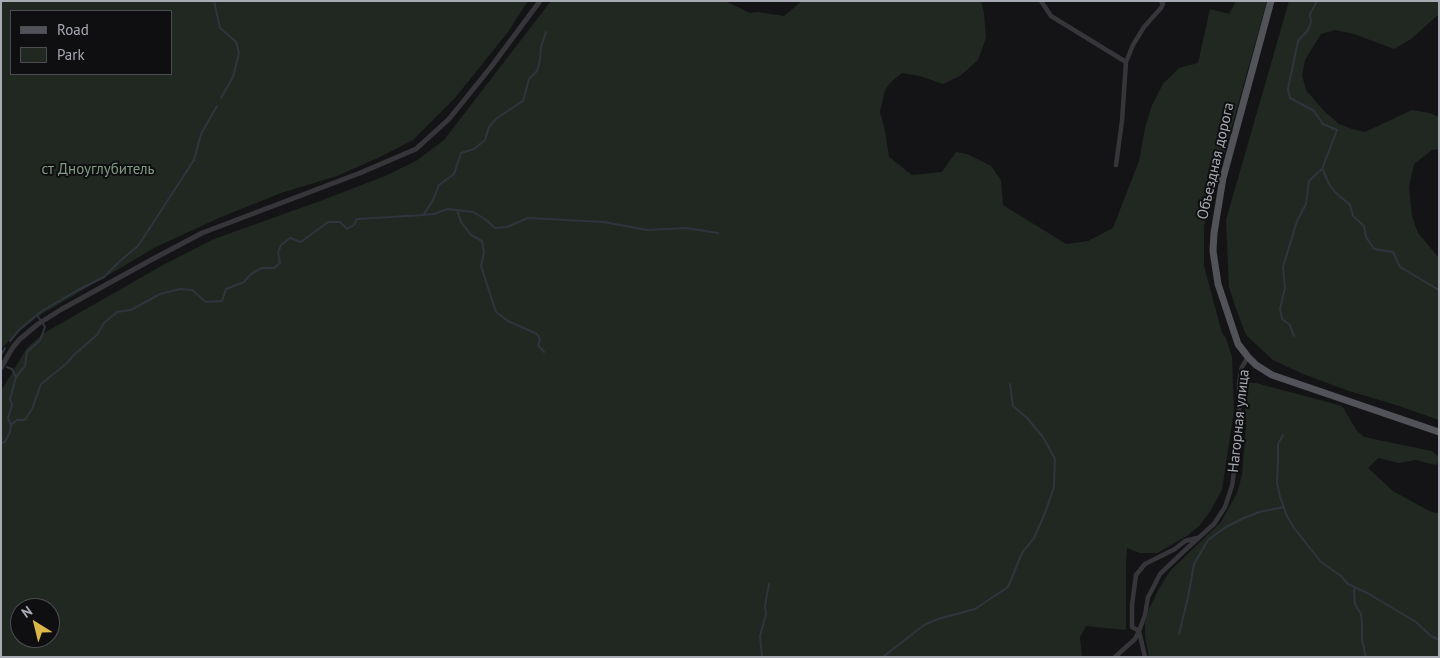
<!DOCTYPE html>
<meta charset="utf-8">
<style>
body{margin:0}
#map{position:relative;width:1440px;height:658px;overflow:hidden;background:#141416;font-family:"PT Sans",sans-serif}
canvas{display:block}
.frame{position:absolute;inset:0;border:2px solid #a8aab4;pointer-events:none}
.legend{position:absolute;left:10px;top:10px;width:162px;height:65px;box-sizing:border-box;background:#0f0f11;border:1px solid #4c4d52;margin:0;padding:6px 9px;list-style:none;font-size:15px;color:#a8aab4}
.legend li{display:flex;align-items:center;gap:10px;height:25px}
.legend b{width:25px;border:1px solid #4c4d52}
.north{position:absolute;left:10px;top:598px;width:50px;height:50px;box-sizing:border-box;background:#0f0f11;border:1px solid #4c4d52;border-radius:50%;rotate:324deg;font-size:14px;font-weight:700;line-height:20px;text-align:center;color:#a8aab4}
.north::after{content:'';display:block;margin:auto;width:18px;height:22px;background:#dab747;clip-path:polygon(50% 0,100% 100%,50% 72%,0 100%)}
</style>
<div id="map">
<canvas width="1440" height="658"></canvas>
<div class="frame"></div>
<ul class="legend">
<li><b style="height:6px;background:#525359"></b>Road</li>
<li><b style="height:14px;background:#212822"></b>Park</li>
</ul>
<div class="north">N</div>
</div>
<script>
const g = document.querySelector('canvas').getContext('2d');
g.lineJoin = 'round';
function fill(path, color) { g.fillStyle = color; g.fill(path, 'evenodd'); }
const shape = rows => new Path2D(rows.map(r => 'M' + r).join(''));
function stroke(path, color, width, dash) { g.strokeStyle = color; g.lineWidth = width; g.lineCap = dash ? 'butt' : 'round'; g.setLineDash(dash || []); g.stroke(path); }
function write(font, color, halo, rows, align = 'center') {
  g.font = font + ' "PT Sans",sans-serif'; g.lineWidth = 4; g.setLineDash([]); g.textBaseline = 'middle'; g.strokeStyle = halo; g.fillStyle = color; for (const [text, x, y, turn = 0] of rows) {
    g.save(); g.translate(x, y); g.rotate((+turn || 0) * Math.PI / 180); g.textAlign = isNaN(turn) ? turn : align; if (halo) g.strokeText(text, 0, 0); g.fillText(text, 0, 0); g.restore();
  }
}
const green = shape([
 [1,1,528,1,508,32,455,98,413,140,380,157,337,176,281,193,221,217,156,247,37,317,16,334,1,349],
 [11,11,171,11,171,74,11,74],
 [551,1,725,1,750,13,758,12,784,16,802,1,981,1,984,13,986,38,978,60,960,76,943,84,920,76,902,73,891,82,885,90,880,112,885,131,889,157,912,175,942,172,956,152,967,154,991,166,1001,180,1003,205,1066,244,1088,241,1113,228,1139,161,1145,128,1152,105,1163,84,1179,68,1198,63,1210,9,1229,14,1236,1,1267,1,1204,226,1204,266,1222,333,1226,338,1232,357,1234,410,1222,490,1211,510,1200,525,1187,536,1157,553,1140,553,1127,548,1126,561,1126,630,1086,626,1080,637,1082,657,1,657,1,391,27,348,44,333,163,265,214,239,323,200,385,176,416,161,444,140],
 [20,608,50,608,50,638,20,638],
 [1289,1,1439,1,1439,14,1411,39,1394,49,1354,34,1335,30,1321,34,1305,60,1302,75,1306,90,1323,110,1339,124,1352,129,1365,132,1412,110,1429,113,1439,117,1439,149,1432,150,1414,164,1409,187,1412,216,1418,233,1439,258,1439,420,1396,405,1346,390,1303,374,1273,360,1246,335,1236,309,1229,287,1226,220],
 [1247,383,1256,383,1342,406,1357,431,1364,437,1432,451,1439,457,1439,461,1436,465,1415,460,1399,463,1378,458,1368,468,1393,491,1431,512,1439,513,1439,657,1149,657,1145,636,1145,623,1149,609,1160,587,1170,571,1221,522,1237,493,1242,475,1246,427,1244,393]
]);
const stream = shape([
 [214,1,220,28,236,42,239,53,233,77,221,98],
 [1323,170,1329,184,1335,192,1350,205,1353,216,1364,226,1366,237,1374,249,1393,252,1400,267,1439,290],
 [457,210,461,222,471,235,482,241,484,253,481,266,496,312,508,321,537,334,540,339,538,345,544,352],
 [424,214,433,200,439,185,454,174,461,153,474,149,485,140,489,127,497,118,523,101,529,79,537,71,540,60,541,47,546,32],
 [1294,336,1290,325,1282,319,1280,309,1285,288,1283,267,1297,221,1306,204,1309,181,1322,169,1337,130,1323,124,1314,111,1290,98,1288,89,1298,41,1308,30,1311,22,1310,14,1317,1],
 [10,341,19,330,37,315],
 [1,355,5,348],
 [7,367,12,369,16,377],
 [11,425,8,418,12,405,10,399,16,377,25,366,27,352,40,340,45,327,37,315,42,311,78,290,104,277,120,261,138,246,194,160,201,134,217,106],
 [1283,435,1278,444,1278,460,1277,483,1280,497,1287,516,1294,528,1321,562,1341,576,1348,584,1369,594,1416,622,1431,636,1439,640],
 [1,443,5,442,10,432,11,425,17,420,25,420,32,409,41,384,66,364,75,354,97,335,104,323,117,312,131,310,160,294,180,289,192,290,206,302,222,301,226,289,244,282,251,274,262,268,274,268,280,263,278,253,281,245,290,238,301,242,328,222,340,222,347,229,354,225,357,219,423,215,434,214,447,209,473,212,485,219,495,228,507,227,528,218,604,222,647,230,686,228,718,233],
 [1354,589,1355,604,1361,614,1362,624,1362,640,1366,657],
 [1179,634,1188,597,1194,564,1208,540,1226,527,1244,518,1259,512,1284,507],
 [762,657,760,636,766,614,765,606,769,584],
 [883,657,924,625,938,619,975,609,1008,587,1022,553,1034,538,1045,513,1054,487,1055,459,1043,437,1027,418,1013,406,1010,384]
]);
const minor = shape([
 [1041,1,1051,16,1126,62],
 [1116,165,1122,121,1126,62,1133,45,1144,27,1161,8,1163,4,1161,1],
 [1115,657,1135,639,1139,631,1132,627,1132,605,1136,575,1145,564,1175,549,1185,541,1197,538],
 [1145,657,1139,631,1145,615,1148,597,1154,586,1160,574,1183,552,1214,524,1225,507,1232,486,1239,436,1239,383,1242,367,1248,357]
]);
const tertiary = shape([
 [1,368,13,347,20,339,38,324,62,309,151,260,202,233,360,173,416,149,449,119,491,67,540,1]
]);
const primary = shape([
 [1271,1,1223,178,1214,233,1213,251,1218,284,1238,344,1248,357,1256,365,1272,375,1439,432]
]);
const streetNames = [
 ["Объездная дорога",1216,161,-77],
 ["Нагорная улица",1239,421,-84]
];
const parkNames = [
 ["ст Дноуглубитель",98,170]
];
fill(green, '#212822');
stroke(stream, '#2f353d', 2);
stroke(minor, '#36363a', 4.5);
stroke(tertiary, '#36363a', 5);
stroke(primary, '#525359', 7);
write('15px', '#a8aab4', '#0f0f11', streetNames);
write('15px', '#819d85', '#0f0f11', parkNames);
</script>
